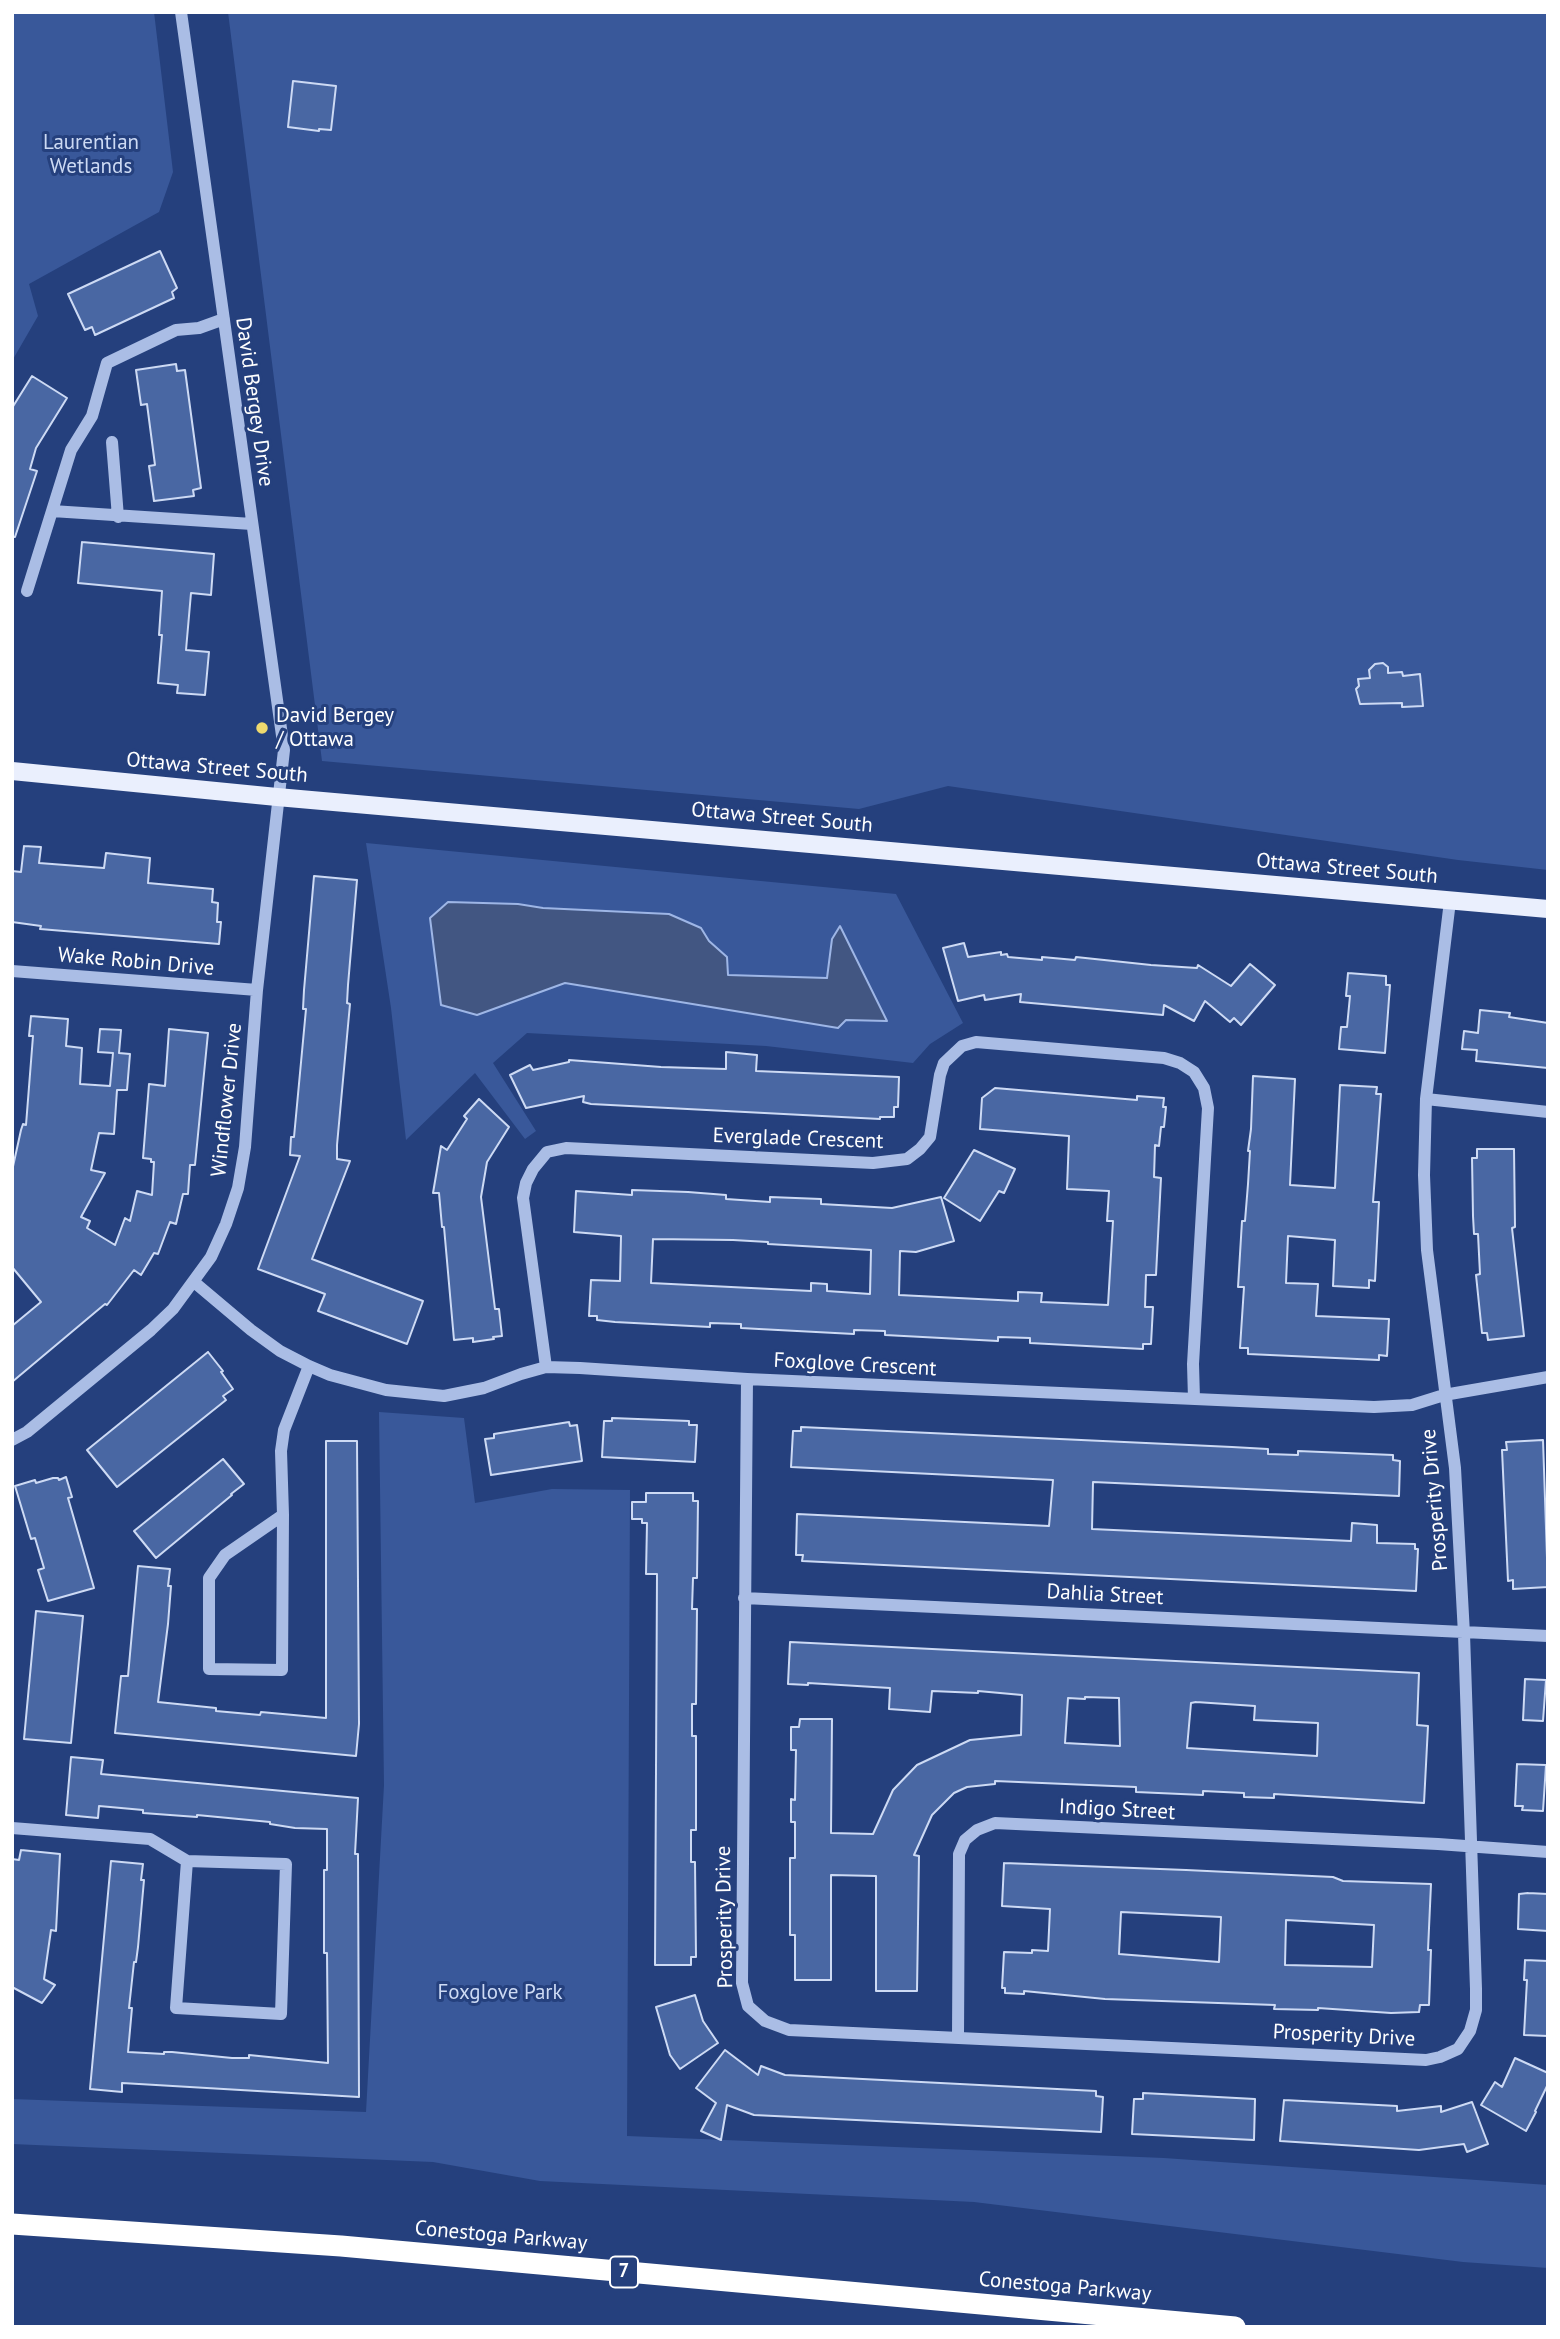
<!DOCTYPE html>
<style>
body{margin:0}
#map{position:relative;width:1560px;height:2339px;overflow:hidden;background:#25407d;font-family:"PT Sans",sans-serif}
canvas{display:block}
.frame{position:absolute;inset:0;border:14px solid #fff;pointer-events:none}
</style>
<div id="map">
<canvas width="1560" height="2339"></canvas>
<div class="frame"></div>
</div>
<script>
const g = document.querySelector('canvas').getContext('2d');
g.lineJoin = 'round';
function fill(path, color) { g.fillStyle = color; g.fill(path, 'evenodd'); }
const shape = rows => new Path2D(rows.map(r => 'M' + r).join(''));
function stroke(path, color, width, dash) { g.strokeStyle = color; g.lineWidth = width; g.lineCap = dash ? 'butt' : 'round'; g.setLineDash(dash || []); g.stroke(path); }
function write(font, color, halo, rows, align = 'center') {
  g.font = font + ' "PT Sans",sans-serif'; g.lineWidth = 6; g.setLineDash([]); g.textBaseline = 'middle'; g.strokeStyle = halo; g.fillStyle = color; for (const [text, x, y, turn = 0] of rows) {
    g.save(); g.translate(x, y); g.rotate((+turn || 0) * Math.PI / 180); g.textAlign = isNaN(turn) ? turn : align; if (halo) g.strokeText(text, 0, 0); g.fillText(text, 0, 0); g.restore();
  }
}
const green = shape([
 [12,12,154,12,173,172,159,212,29,284,38,316,12,361],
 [228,12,1548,12,1548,870,1458,860,948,786,859,809,322,761],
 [366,843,896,894,963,1023,930,1044,913,1063,766,1046,527,1033,493,1063,536,1131,525,1139,475,1073,406,1140,391,1008],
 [379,1412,464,1418,475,1503,552,1489,630,1490,627,2136,1164,2158,1548,2185,1548,2268,1463,2262,974,2202,540,2181,433,2162,12,2144,12,2099,366,2112,384,1785]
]);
const water = shape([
 [448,902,518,904,543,908,669,914,701,928,709,941,727,957,728,975,827,978,832,939,840,926,887,1021,846,1020,838,1028,565,983,477,1015,441,1005,430,918,448,902]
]);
const building = shape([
 [293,81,336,86,331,130,319,129,319,131,288,127,293,81],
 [160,251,177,288,172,292,174,298,95,335,92,327,85,330,68,294,160,251],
 [176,364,177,371,185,370,201,488,193,490,194,496,154,501,149,466,155,465,147,404,141,405,136,370,176,364],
 [32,376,67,398,36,448,30,469,37,471,15,537,12,537,12,408,32,376],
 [82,542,214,554,211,595,191,593,186,650,209,652,205,695,177,693,178,685,158,683,162,635,159,635,162,591,78,583,82,542],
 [1383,663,1388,667,1388,673,1402,672,1403,676,1420,674,1423,706,1402,707,1402,703,1360,704,1356,689,1359,686,1358,679,1370,678,1369,670,1375,664,1383,663],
 [24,846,41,847,39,863,104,868,106,853,150,858,148,883,213,889,212,902,218,903,217,922,221,922,219,944,40,929,41,926,12,922,12,871,21,872,24,846],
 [314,876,357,880,348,985,347,1003,350,1004,337,1145,337,1159,350,1161,312,1259,423,1301,407,1344,318,1311,325,1294,258,1269,300,1156,290,1155,291,1137,294,1137,306,1009,303,1009,304,990,314,876],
 [964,943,968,957,1001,952,1001,955,1007,954,1008,957,1042,960,1042,957,1075,960,1076,957,1151,965,1197,968,1198,965,1231,986,1250,964,1275,985,1241,1025,1234,1018,1230,1022,1205,1001,1194,1021,1164,1005,1163,1015,1020,1002,1021,994,985,1000,984,995,958,1001,943,948,964,943],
 [1348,973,1386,976,1386,985,1390,985,1385,1053,1339,1049,1341,1027,1347,1027,1350,996,1346,996,1348,973],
 [1480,1010,1510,1013,1509,1017,1548,1023,1548,1068,1476,1061,1477,1050,1462,1049,1464,1031,1478,1033,1480,1010],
 [31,1016,68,1019,66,1046,82,1048,80,1084,110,1086,113,1053,98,1052,100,1029,121,1030,119,1053,130,1054,127,1090,117,1090,114,1134,99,1133,91,1170,105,1173,81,1217,90,1221,87,1228,115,1245,125,1218,130,1221,137,1191,152,1195,154,1162,151,1162,151,1159,143,1158,149,1084,165,1086,169,1029,208,1033,195,1165,190,1165,188,1194,183,1194,176,1224,170,1222,158,1254,154,1253,141,1275,134,1270,107,1305,105,1304,12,1382,12,1326,41,1302,12,1267,12,1171,21,1130,23,1124,26,1125,33,1036,29,1036,31,1016],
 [726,1052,757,1055,756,1071,899,1077,898,1107,894,1107,894,1117,880,1117,880,1119,591,1104,583,1102,584,1096,526,1108,510,1075,530,1065,533,1070,569,1062,569,1060,661,1067,726,1069,726,1052],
 [1253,1076,1295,1079,1290,1185,1335,1188,1340,1085,1377,1087,1376,1094,1381,1094,1373,1202,1379,1202,1375,1281,1369,1280,1369,1288,1333,1286,1335,1240,1288,1236,1286,1283,1318,1284,1316,1316,1389,1319,1387,1356,1379,1355,1379,1360,1248,1354,1248,1348,1240,1348,1244,1287,1238,1287,1242,1221,1245,1221,1248,1184,1250,1151,1248,1151,1251,1129,1253,1076],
 [995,1088,1137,1100,1137,1096,1164,1098,1163,1107,1166,1107,1164,1127,1161,1127,1159,1146,1155,1145,1154,1177,1161,1178,1156,1275,1146,1275,1145,1307,1153,1307,1151,1344,1143,1344,1143,1349,1030,1343,1030,1338,998,1337,998,1341,885,1335,885,1331,854,1330,854,1334,759,1329,741,1328,741,1324,710,1323,710,1327,615,1322,597,1320,597,1316,589,1316,591,1280,620,1281,621,1236,574,1232,576,1191,632,1195,632,1190,688,1192,726,1195,726,1199,770,1202,770,1197,821,1199,821,1204,892,1208,941,1197,954,1241,916,1252,900,1251,899,1295,1018,1301,1018,1292,1042,1293,1041,1302,1108,1305,1113,1221,1107,1221,1109,1191,1067,1189,1069,1136,980,1129,982,1098,995,1088],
 [653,1239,733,1240,768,1242,768,1244,871,1250,870,1294,827,1291,827,1284,811,1283,811,1291,651,1283,653,1239],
 [479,1099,509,1127,487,1162,481,1197,495,1309,499,1309,502,1336,493,1337,494,1339,473,1342,473,1338,454,1340,444,1227,442,1227,439,1193,433,1193,441,1146,447,1150,467,1119,464,1116,479,1099],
 [1477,1149,1514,1149,1515,1227,1512,1228,1524,1336,1488,1340,1487,1333,1482,1333,1476,1275,1480,1274,1478,1234,1474,1234,1473,1216,1472,1158,1477,1158,1477,1149],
 [974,1150,1015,1169,1004,1193,999,1191,980,1221,944,1198,974,1150],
 [208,1352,223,1371,221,1372,233,1389,223,1396,226,1400,117,1487,87,1450,208,1352],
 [612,1418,689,1421,689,1425,697,1425,695,1462,602,1457,604,1421,612,1421,612,1418],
 [569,1422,570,1426,577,1425,582,1461,491,1475,485,1439,494,1438,494,1434,569,1422],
 [801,1427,1232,1447,1268,1449,1268,1454,1298,1455,1298,1451,1393,1455,1393,1460,1400,1461,1399,1496,1093,1482,1092,1529,1351,1541,1352,1523,1377,1525,1377,1543,1415,1544,1415,1549,1418,1549,1416,1591,802,1561,803,1555,796,1555,797,1514,1049,1526,1053,1480,791,1467,793,1431,801,1431,801,1427],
 [1543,1440,1548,1587,1513,1589,1513,1580,1508,1581,1502,1450,1507,1450,1506,1442,1543,1440],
 [326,1441,357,1441,359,1724,356,1756,115,1733,121,1676,128,1676,138,1566,170,1569,168,1586,171,1586,168,1624,158,1702,216,1708,216,1711,260,1715,261,1712,326,1718,326,1441],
 [223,1459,244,1484,231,1494,232,1495,156,1558,134,1531,223,1459],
 [66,1477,72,1497,68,1498,94,1588,48,1601,38,1570,44,1568,35,1538,31,1539,15,1486,35,1480,36,1483,53,1478,58,1478,59,1480,66,1477],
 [646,1493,693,1493,693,1501,698,1501,697,1578,693,1578,692,1609,697,1609,696,1704,692,1704,692,1736,696,1736,696,1830,691,1830,691,1862,695,1862,696,1957,691,1957,691,1965,655,1965,657,1574,646,1574,647,1523,642,1523,642,1519,632,1519,632,1502,646,1502,646,1493],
 [36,1611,83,1616,71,1743,24,1739,36,1611],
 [790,1642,1419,1673,1417,1725,1428,1726,1424,1803,1274,1794,1274,1798,1244,1797,1244,1793,1203,1791,1203,1795,1136,1792,1136,1787,995,1781,995,1784,967,1787,954,1793,932,1815,914,1855,919,1856,917,1991,876,1991,876,1876,831,1875,831,1980,795,1980,795,1935,790,1935,790,1858,795,1858,795,1822,791,1822,791,1799,795,1800,796,1750,791,1750,791,1727,799,1727,800,1719,832,1719,831,1833,873,1834,893,1790,917,1765,970,1740,1021,1735,1022,1695,978,1691,978,1693,932,1691,930,1712,889,1709,890,1688,808,1683,808,1685,788,1684,790,1642],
 [1085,1697,1119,1698,1120,1746,1065,1743,1068,1698,1085,1699,1085,1697],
 [1196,1702,1255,1706,1254,1720,1318,1723,1317,1756,1187,1748,1191,1703,1196,1702],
 [1525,1679,1546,1680,1543,1721,1523,1720,1525,1679],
 [71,1757,103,1760,101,1774,358,1798,355,1854,358,1854,359,2097,122,2083,122,2092,90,2089,111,1861,143,1864,141,1880,144,1880,138,1947,136,1962,134,1962,129,2008,132,2008,128,2052,164,2054,164,2052,172,2052,232,2058,249,2058,249,2055,328,2063,327,1953,324,1953,324,1870,327,1870,327,1829,295,1828,270,1824,270,1822,197,1815,197,1817,143,1813,143,1810,99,1806,98,1818,66,1815,71,1757],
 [1517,1764,1546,1765,1543,1811,1522,1810,1523,1806,1515,1806,1517,1764],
 [21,1850,60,1854,56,1931,51,1930,44,1979,55,1985,42,2003,12,1987,12,1859,19,1860,21,1850],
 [1004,1863,1186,1870,1333,1877,1343,1881,1431,1884,1428,1950,1431,1950,1429,2005,1420,2005,1419,2012,1391,2013,1318,2008,1318,2010,1274,2009,1275,2005,1105,1999,1024,1991,1024,1994,1005,1993,1005,1988,1002,1988,1004,1952,1032,1953,1032,1950,1048,1951,1050,1909,1002,1906,1004,1863],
 [1121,1912,1221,1917,1219,1962,1119,1954,1121,1912],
 [1286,1920,1374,1925,1372,1967,1285,1965,1286,1920],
 [1528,1893,1548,1894,1548,1931,1518,1929,1519,1894,1528,1893],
 [1525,1960,1548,1961,1548,2036,1524,2035,1527,1980,1524,1980,1525,1960],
 [695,1995,703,2021,718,2043,680,2069,670,2055,656,2007,695,1995],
 [725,2050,758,2075,761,2066,785,2075,1096,2091,1096,2096,1103,2097,1101,2132,754,2115,727,2105,721,2140,701,2131,716,2103,696,2088,725,2050],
 [1515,2058,1548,2073,1548,2084,1535,2111,1536,2112,1526,2131,1481,2105,1495,2082,1502,2087,1515,2058],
 [1143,2093,1255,2099,1254,2140,1132,2134,1134,2099,1143,2099,1143,2093],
 [1284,2100,1397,2106,1397,2111,1441,2106,1441,2112,1472,2102,1488,2144,1467,2152,1464,2144,1419,2150,1280,2141,1284,2100]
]);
const minor = shape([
 [112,442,118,517],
 [52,511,252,524],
 [27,591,71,450,92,416,107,363,176,330,199,328,224,319],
 [12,971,257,990],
 [1426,1099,1548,1112],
 [194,1282,251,1330,280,1351,309,1366,330,1375,386,1390,444,1396,484,1388,521,1374,546,1367,580,1368,747,1379,1374,1407,1412,1405,1444,1395,1548,1377],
 [546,1367,523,1198,526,1183,533,1169,547,1152,566,1148,873,1163,907,1159,920,1149,930,1137,940,1075,944,1063,962,1046,976,1042,1164,1058,1180,1063,1194,1072,1204,1088,1208,1108,1193,1364,1194,1399],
 [747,1379,742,1983,748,2006,765,2021,789,2030,1426,2060,1440,2057,1458,2049,1470,2031,1476,2010,1476,1989,1464,1634,1455,1468,1427,1250,1424,1175,1426,1099,1450,901],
 [12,1440,27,1432,151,1330,173,1309,211,1257,226,1224,238,1188,245,1147,257,990,284,750,181,12],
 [283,1515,225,1555,209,1578,209,1669,282,1670,283,1515,281,1451,284,1430,309,1366],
 [744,1598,1548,1636],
 [12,1828,150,1839,187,1861,286,1864,281,2014,176,2008,187,1861],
 [958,2037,959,1854,965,1840,977,1830,995,1823,1438,1844,1548,1852]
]);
const major = shape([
 [12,771,277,797,1548,909]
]);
const highway = shape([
 [12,2224,341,2246,1235,2327]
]);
const markers = [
 [262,728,7,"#eed96e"]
];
const shields = [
 [624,2272,28]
];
const shieldNames = [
 ["7",624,2272]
];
const parkNames = [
 ["Laurentian",91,143],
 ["Wetlands",91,167],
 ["Foxglove Park",500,1993]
];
const streetNames = [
 ["David Bergey Drive",254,402,82],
 ["Ottawa Street South",217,768,5],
 ["Ottawa Street South",782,818,5],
 ["Ottawa Street South",1347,869,5],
 ["Wake Robin Drive",136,962,5],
 ["Windflower Drive",227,1100,-84],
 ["Everglade Crescent",798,1139,2],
 ["Foxglove Crescent",855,1365,3],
 ["Prosperity Drive",1435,1500,-95],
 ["Dahlia Street",1105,1595,3],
 ["Indigo Street",1117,1810,3],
 ["Prosperity Drive",725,1917,-91],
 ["Prosperity Drive",1344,2036,3],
 ["Conestoga Parkway",501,2236,5],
 ["Conestoga Parkway",1065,2287,5]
];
const poiNames = [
 ["David Bergey",276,716],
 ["/ Ottawa",276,740]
];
fill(green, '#39589a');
fill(water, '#425682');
stroke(water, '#9eb6e6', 2);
fill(building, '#4967a3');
stroke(building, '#cddaf4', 2);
stroke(minor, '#aabde5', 12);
stroke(major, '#eaeffd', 18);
stroke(highway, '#fff', 21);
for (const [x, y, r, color] of markers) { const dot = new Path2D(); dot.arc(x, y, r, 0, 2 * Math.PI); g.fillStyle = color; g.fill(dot); stroke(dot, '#25407d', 2.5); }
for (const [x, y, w] of shields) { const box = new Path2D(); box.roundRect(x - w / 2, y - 15.5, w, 31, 5); g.fillStyle = '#25407d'; g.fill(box); stroke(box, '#fff', 2); }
write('bold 19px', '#fff', null, shieldNames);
write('21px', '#cddaf4', '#25407d', parkNames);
write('21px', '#fff', '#25407d', streetNames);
write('21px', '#fff', '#25407d', poiNames, 'left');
</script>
